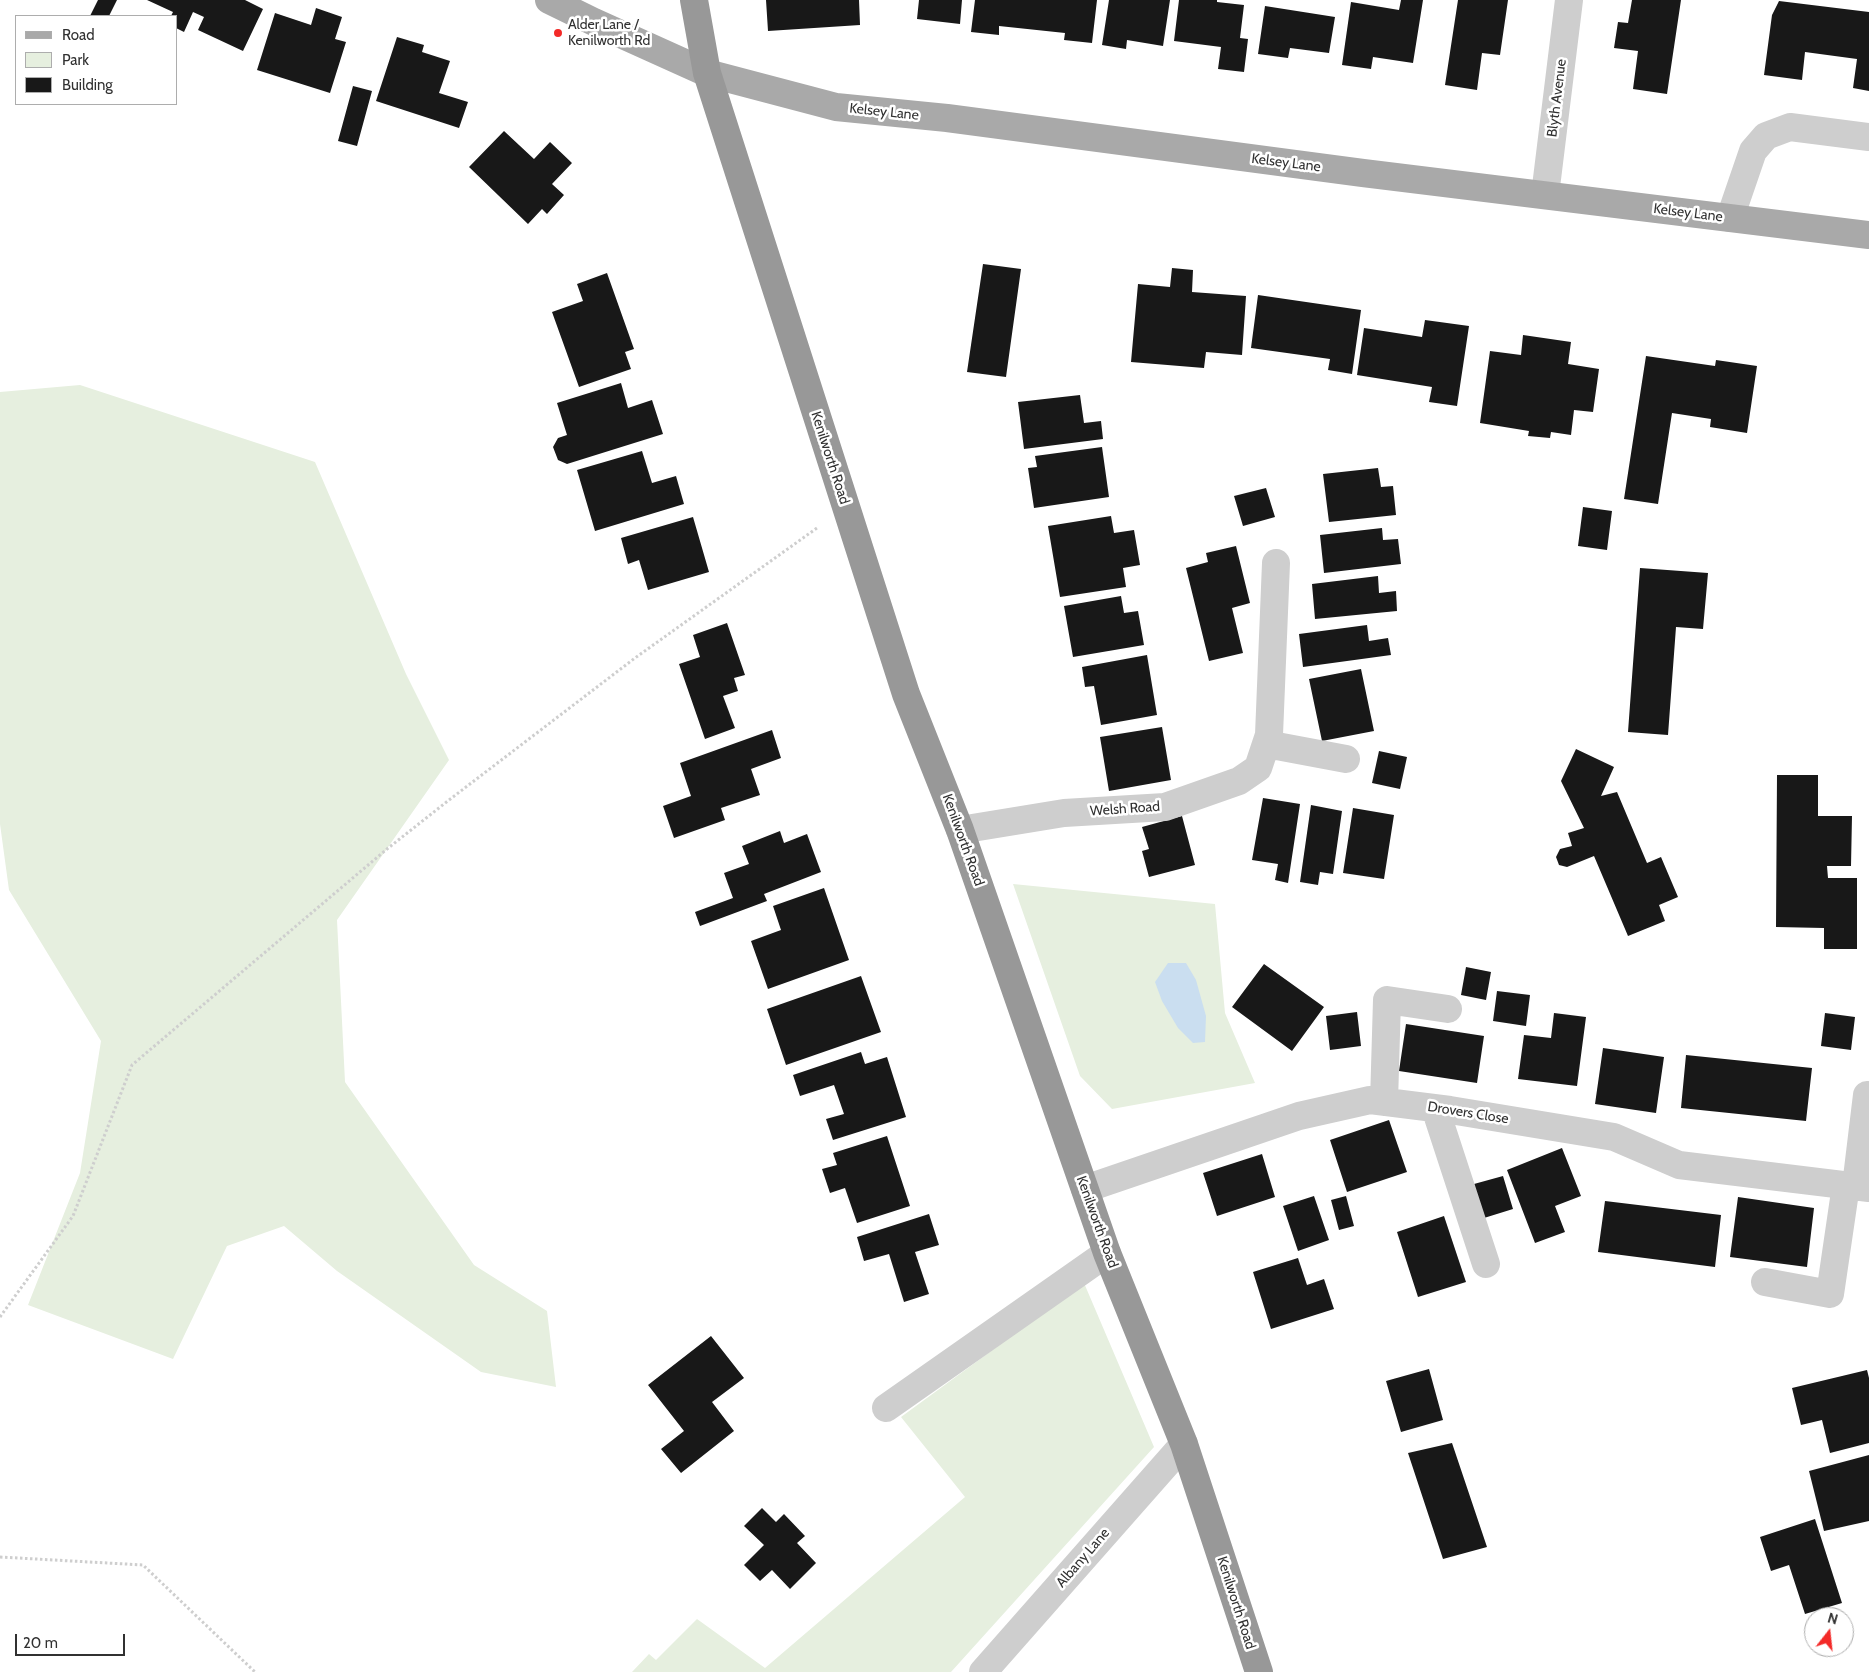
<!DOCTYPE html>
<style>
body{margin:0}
#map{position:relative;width:1869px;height:1672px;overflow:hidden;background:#fff;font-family:Cabin,sans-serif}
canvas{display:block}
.legend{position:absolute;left:15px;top:15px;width:162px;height:90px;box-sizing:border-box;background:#fff;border:1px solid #adadad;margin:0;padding:6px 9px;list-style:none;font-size:15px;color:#313131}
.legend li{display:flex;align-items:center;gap:10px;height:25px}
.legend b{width:25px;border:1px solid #adadad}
.north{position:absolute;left:1804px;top:1607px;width:50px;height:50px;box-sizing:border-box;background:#fff;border:1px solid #adadad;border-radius:50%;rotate:16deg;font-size:14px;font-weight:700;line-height:20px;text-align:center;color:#313131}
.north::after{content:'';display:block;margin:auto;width:18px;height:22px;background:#f32a28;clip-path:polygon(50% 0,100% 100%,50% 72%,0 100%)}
.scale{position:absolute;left:15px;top:1634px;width:110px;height:22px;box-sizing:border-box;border:2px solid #313131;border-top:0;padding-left:6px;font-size:15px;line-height:18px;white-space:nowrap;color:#313131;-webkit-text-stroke:4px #fff;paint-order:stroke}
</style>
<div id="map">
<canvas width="1869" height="1672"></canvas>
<ul class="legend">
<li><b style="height:6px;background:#a9a9a9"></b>Road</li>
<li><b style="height:14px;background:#e6efdf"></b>Park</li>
<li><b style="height:14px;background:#181818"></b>Building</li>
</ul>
<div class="north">N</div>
<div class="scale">20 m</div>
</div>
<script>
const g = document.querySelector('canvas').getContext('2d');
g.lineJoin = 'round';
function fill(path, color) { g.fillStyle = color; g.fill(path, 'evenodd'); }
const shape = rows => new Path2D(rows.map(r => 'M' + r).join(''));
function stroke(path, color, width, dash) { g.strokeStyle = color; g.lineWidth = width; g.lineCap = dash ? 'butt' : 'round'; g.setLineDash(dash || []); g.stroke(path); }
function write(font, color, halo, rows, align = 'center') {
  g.font = font + ' Cabin,sans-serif'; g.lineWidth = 5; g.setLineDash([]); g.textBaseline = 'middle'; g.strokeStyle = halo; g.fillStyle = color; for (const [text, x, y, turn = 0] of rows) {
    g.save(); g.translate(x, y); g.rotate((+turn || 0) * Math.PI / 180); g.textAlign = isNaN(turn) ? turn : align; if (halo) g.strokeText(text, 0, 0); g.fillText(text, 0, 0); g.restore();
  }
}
const green = shape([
 [80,385,315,462,406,674,449,760,337,920,345,1082,474,1265,547,1311,556,1387,481,1372,337,1271,284,1226,227,1246,173,1359,28,1305,80,1173,101,1041,9,890,0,824,0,392],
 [1013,884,1215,904,1225,1013,1255,1083,1112,1109,1080,1076],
 [1084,1283,1154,1447,951,1672,632,1672,649,1654,656,1660,697,1619,765,1668,965,1497,901,1417]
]);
const water = shape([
 [1168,963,1186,963,1196,980,1206,1016,1205,1042,1193,1043,1178,1028,1162,1001,1155,982]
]);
const building = shape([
 [98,0,117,0,109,16,90,16],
 [147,0,245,0,263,9,243,51,198,30,204,17,193,12,184,32,176,28,176,16,171,16,173,12],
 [766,0,859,0,860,25,768,31],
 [919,0,962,0,960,24,917,19],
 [975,0,1097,0,1092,43,1064,40,1065,33,999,26,999,35,971,32],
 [1109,0,1170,0,1163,46,1127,40,1126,49,1102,45],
 [1179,0,1217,0,1217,2,1244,5,1240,38,1248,39,1244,72,1218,69,1221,47,1174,41],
 [1401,0,1423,0,1413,63,1373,57,1371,69,1342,65,1351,2,1399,10],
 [1458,0,1508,0,1500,55,1482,53,1477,90,1445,85],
 [1632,0,1681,0,1667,94,1633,89,1638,51,1614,48,1618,22,1628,23],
 [1779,1,1869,12,1869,91,1853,88,1857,59,1805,52,1802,80,1764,75,1772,15],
 [1265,6,1335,17,1329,53,1290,48,1288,58,1258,54],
 [316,8,342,17,335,39,346,42,330,93,257,70,275,13,311,25],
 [397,37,424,45,422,52,450,61,439,93,468,102,459,128,376,101],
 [353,86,372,91,357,146,338,141],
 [504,131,534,159,550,142,572,163,552,184,564,195,547,214,542,209,528,224,469,167],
 [983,264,1021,269,1006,377,967,372],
 [1172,268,1193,270,1192,292,1246,296,1242,355,1206,352,1204,368,1131,362,1138,284,1170,287],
 [607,273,634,349,625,352,631,369,579,387,552,312,583,301,577,284],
 [1258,295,1361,310,1352,374,1328,370,1330,359,1251,348],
 [1425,320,1469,326,1457,406,1429,402,1432,387,1357,375,1364,328,1422,337],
 [1523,335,1571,342,1568,364,1599,369,1593,412,1574,410,1571,435,1551,432,1550,438,1528,436,1529,431,1480,423,1490,351,1521,355],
 [1646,356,1715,366,1716,360,1757,366,1747,433,1710,427,1711,419,1672,413,1658,504,1624,499],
 [621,383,628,408,652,400,663,434,567,464,558,460,553,447,558,438,567,435,557,403],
 [1080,395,1084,423,1101,421,1103,439,1024,449,1018,402],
 [1102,447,1109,497,1034,508,1028,468,1037,467,1035,456],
 [642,451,652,483,676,476,684,504,595,531,577,470],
 [1378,468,1381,487,1393,486,1396,515,1329,522,1323,474],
 [1266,488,1275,517,1243,526,1234,496],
 [1583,507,1612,511,1607,550,1578,546],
 [1111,516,1114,533,1134,530,1140,565,1123,568,1126,587,1060,597,1048,526],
 [693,517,709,572,648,590,639,560,628,564,621,538],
 [1382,528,1383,540,1398,539,1401,564,1324,573,1320,535],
 [1236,546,1250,603,1232,608,1243,653,1209,661,1186,568,1208,562,1206,553],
 [1640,568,1708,573,1703,629,1676,627,1668,735,1628,732],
 [1378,576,1379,593,1396,591,1397,611,1315,619,1312,584],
 [1121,596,1124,613,1138,611,1144,645,1073,657,1064,606],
 [727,623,745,675,734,678,738,691,723,696,735,728,705,739,679,664,700,657,693,635],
 [1367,625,1369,641,1388,638,1391,655,1303,667,1299,634],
 [1147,655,1157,715,1101,725,1094,686,1085,687,1082,667],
 [1361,669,1374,731,1322,741,1309,679],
 [1162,727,1171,780,1109,791,1100,737],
 [772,730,781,758,751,769,760,795,721,808,725,820,674,838,663,806,691,796,680,763],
 [1576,749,1614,767,1601,796,1617,792,1647,863,1661,857,1678,897,1659,905,1665,921,1628,936,1594,856,1567,867,1559,865,1556,857,1560,849,1572,846,1568,833,1584,828,1561,781],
 [1379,751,1407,757,1400,789,1372,783],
 [1777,775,1818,775,1818,816,1852,816,1851,866,1827,866,1828,878,1857,878,1857,949,1824,949,1824,928,1776,927],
 [1263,798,1300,804,1288,883,1275,880,1278,864,1252,860],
 [1311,805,1342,811,1333,874,1320,872,1318,885,1300,882],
 [1353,808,1394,815,1384,879,1343,873],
 [1182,816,1195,865,1149,877,1142,851,1149,849,1142,827],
 [780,831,784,843,807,834,821,872,764,894,767,901,700,926,695,912,733,898,724,873,749,864,742,846],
 [824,888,849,960,768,989,751,941,781,930,773,906],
 [1264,964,1324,1007,1292,1051,1232,1007],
 [1466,967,1491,972,1486,1000,1461,995],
 [861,976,881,1032,786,1065,767,1009],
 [1497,991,1530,995,1526,1026,1493,1021],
 [1357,1012,1361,1046,1330,1050,1326,1016],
 [1554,1013,1586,1017,1577,1086,1518,1079,1524,1035,1551,1038],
 [1825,1013,1855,1017,1851,1050,1821,1046],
 [1406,1024,1484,1036,1477,1083,1399,1071],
 [1603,1048,1664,1057,1656,1113,1595,1104],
 [861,1052,865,1064,887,1057,906,1117,833,1140,826,1119,844,1114,834,1085,800,1096,793,1075],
 [1686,1055,1812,1068,1806,1121,1681,1108],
 [1389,1120,1407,1172,1347,1192,1330,1140],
 [887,1136,910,1206,857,1223,845,1188,830,1193,822,1169,837,1165,833,1153],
 [1562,1148,1581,1196,1555,1206,1565,1232,1535,1243,1507,1170],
 [1262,1154,1275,1197,1217,1216,1203,1173],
 [1503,1176,1513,1209,1484,1218,1474,1184],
 [1314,1196,1329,1240,1298,1251,1283,1206],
 [1346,1196,1354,1226,1339,1230,1331,1200],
 [1738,1197,1814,1208,1807,1267,1730,1257],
 [1605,1201,1721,1215,1715,1267,1598,1252],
 [929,1214,939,1245,915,1252,929,1294,904,1302,889,1254,864,1261,857,1237],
 [1444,1216,1466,1282,1418,1297,1397,1232],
 [1298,1258,1307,1285,1324,1279,1334,1309,1271,1329,1253,1272],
 [711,1336,744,1378,712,1402,734,1431,681,1473,661,1449,684,1431,648,1385],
 [1429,1369,1443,1420,1401,1432,1386,1381],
 [1867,1370,1869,1378,1869,1443,1830,1453,1822,1420,1801,1425,1792,1388],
 [1452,1443,1487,1547,1443,1559,1408,1453],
 [1869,1455,1869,1521,1824,1531,1809,1471],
 [762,1508,776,1522,784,1514,805,1536,797,1543,816,1563,790,1589,772,1570,760,1581,744,1565,764,1545,744,1526],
 [1815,1519,1842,1603,1805,1614,1789,1565,1771,1571,1760,1537]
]);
const path = shape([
 [0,1317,73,1216,132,1065,387,849,449,800,635,658,817,528],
 [0,1557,143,1565,255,1672]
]);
const minor = shape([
 [1545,195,1569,0],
 [1730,218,1753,151,1766,136,1790,127,1869,137],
 [1266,744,1346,759],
 [960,830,1064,813,1165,807,1239,781,1258,768,1269,735,1276,563],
 [1384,1102,1387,1000,1448,1009],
 [1435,1108,1486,1264],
 [1856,1186,1867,1095],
 [1085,1189,1299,1116,1370,1100,1450,1110,1614,1137,1679,1165,1869,1188],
 [1765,1282,1830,1294,1846,1185],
 [886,1408,1107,1253],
 [983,1672,1184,1444]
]);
const major = shape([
 [549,0,594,22,707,73,836,107,947,118,1363,173,1869,235]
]);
const highway = shape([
 [694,0,707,73,906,694,960,830,1107,1253,1184,1444,1259,1672]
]);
const markers = [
 [558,33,5,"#f32a28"]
];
const poiNames = [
 ["Alder Lane /",568,25],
 ["Kenilworth Rd",568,41]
];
const streetNames = [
 ["Blyth Avenue",1557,98,-83],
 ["Kelsey Lane",884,112,6],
 ["Kelsey Lane",1286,163,7],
 ["Kelsey Lane",1688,213,7],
 ["Kenilworth Road",830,458,72],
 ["Welsh Road",1125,809,-4],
 ["Kenilworth Road",963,840,70],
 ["Drovers Close",1468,1113,9],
 ["Kenilworth Road",1097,1222,70],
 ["Albany Lane",1083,1558,-49],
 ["Kenilworth Road",1236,1603,72]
];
fill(green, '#e6efdf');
fill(water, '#cadef0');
fill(building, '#181818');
stroke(path, '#cecece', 3, [2.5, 2.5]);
stroke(minor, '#cecece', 28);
stroke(major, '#a9a9a9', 28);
stroke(highway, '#989898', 28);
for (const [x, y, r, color] of markers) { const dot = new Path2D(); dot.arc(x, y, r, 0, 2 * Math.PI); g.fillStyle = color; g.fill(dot); stroke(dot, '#fff', 2); }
write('14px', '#313131', '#fff', poiNames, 'left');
write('14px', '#313131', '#fff', streetNames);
</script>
